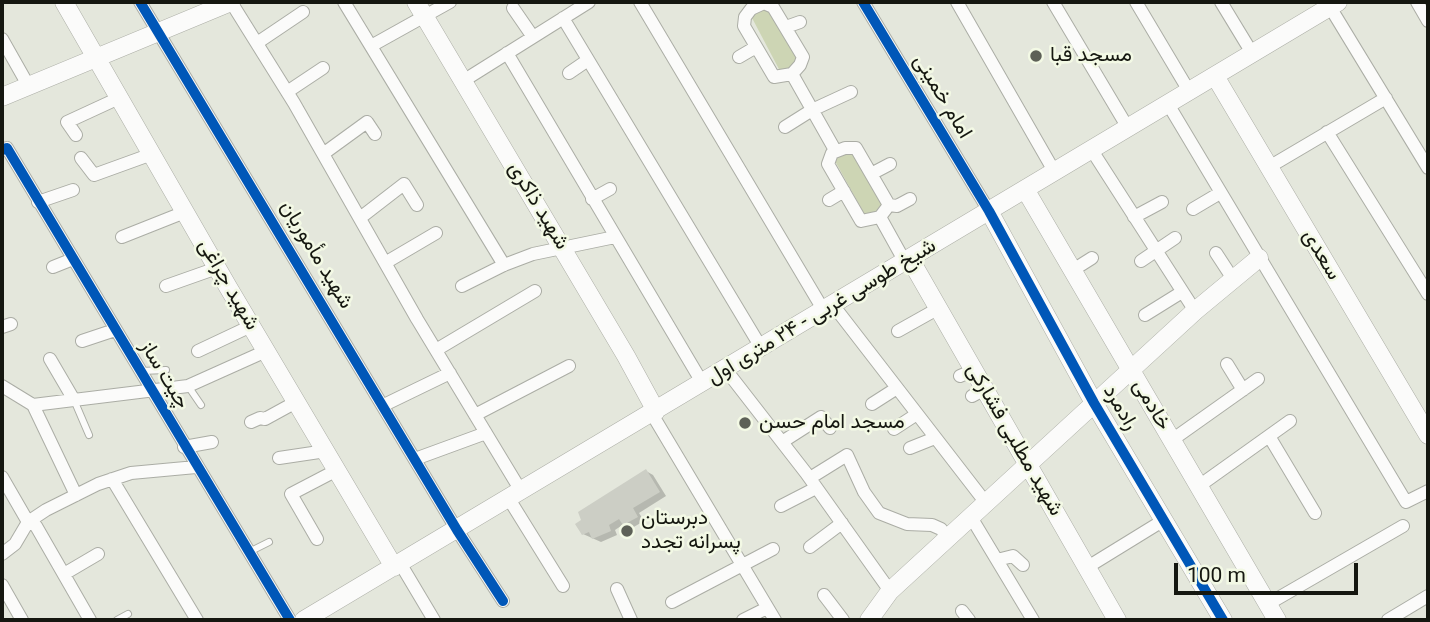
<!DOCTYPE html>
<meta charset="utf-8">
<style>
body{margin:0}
#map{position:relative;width:1430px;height:622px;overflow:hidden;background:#e4e7dc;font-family:Roboto,sans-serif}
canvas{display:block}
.frame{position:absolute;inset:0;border:4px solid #151710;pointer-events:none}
.scale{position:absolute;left:1174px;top:563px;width:184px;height:32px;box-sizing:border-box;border:4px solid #151710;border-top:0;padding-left:9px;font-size:21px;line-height:24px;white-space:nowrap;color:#151710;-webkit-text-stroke:5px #f3f9e5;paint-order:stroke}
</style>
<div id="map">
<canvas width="1430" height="622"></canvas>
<div class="frame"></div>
<div class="scale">100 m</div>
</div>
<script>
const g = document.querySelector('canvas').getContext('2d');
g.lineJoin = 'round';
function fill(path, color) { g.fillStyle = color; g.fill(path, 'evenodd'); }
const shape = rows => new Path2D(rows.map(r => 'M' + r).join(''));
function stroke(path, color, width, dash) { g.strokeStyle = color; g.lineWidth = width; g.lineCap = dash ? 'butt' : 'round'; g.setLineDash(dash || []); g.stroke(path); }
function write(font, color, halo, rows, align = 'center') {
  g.font = font + ' Roboto,Vazirmatn,sans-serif'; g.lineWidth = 5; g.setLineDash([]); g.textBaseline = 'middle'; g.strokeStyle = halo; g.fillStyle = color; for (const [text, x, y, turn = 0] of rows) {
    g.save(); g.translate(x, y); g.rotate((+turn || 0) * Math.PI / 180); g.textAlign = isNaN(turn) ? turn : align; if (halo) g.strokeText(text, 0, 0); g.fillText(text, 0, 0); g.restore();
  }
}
const green = shape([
 [767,8,797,59,788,69,781,73,751,16,761,9],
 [853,152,883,203,874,213,865,215,835,161,839,155]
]);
const shadow = shape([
 [646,471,653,475,666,496,639,513,644,521,632,528,624,524,615,530,617,535,601,542,583,534,584,521]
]);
const building = shape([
 [646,469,660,492,633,508,638,517,623,525,619,519,609,525,611,531,592,539,589,532,582,535,575,524,581,520,578,512]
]);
const lane = shape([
 [141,371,166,370],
 [188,386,201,405],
 [74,400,89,435],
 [249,552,269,542],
 [117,620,128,614]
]);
const street = shape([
 [140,2,457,530,503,601],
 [231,2,294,103,417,319,521,491],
 [344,2,504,265],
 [640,2,824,311],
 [863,2,989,211],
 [957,2,1054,171],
 [1053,2,1128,128],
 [1136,2,1189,91],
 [1221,2,1252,53],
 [1417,2,1428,21],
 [764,3,773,7,803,57,800,65,792,74,774,77,744,26,745,17,751,9,764,3],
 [1330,7,1428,168],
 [513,8,533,37],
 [563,18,762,349],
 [786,27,800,22],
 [2,39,28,85],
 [257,43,303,12],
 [371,46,450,2],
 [507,53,703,384],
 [739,57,756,47],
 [569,73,588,60],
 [792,74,835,150],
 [463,81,589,2],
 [287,92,323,68],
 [1168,104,1406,502,1428,491],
 [785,127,812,110,851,92],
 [1327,132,1428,294],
 [76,135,67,122,119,98],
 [845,148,856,148,889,205,880,217,861,221,828,164,832,153,845,148],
 [1091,149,1195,311],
 [2,150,7,148,290,620],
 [323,154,367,122,375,134],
 [81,158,94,175,152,154],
 [1269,167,1386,98],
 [871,174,890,164],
 [592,199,610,189],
 [829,200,844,191],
 [38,202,73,190],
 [889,205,897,206,910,199],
 [1193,209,1220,193],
 [880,217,905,262],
 [1134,217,1162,202],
 [360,218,404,184,417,205],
 [122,237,185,212],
 [1216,253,1233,279],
 [1141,261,1175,238],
 [385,263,436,233],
 [53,267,73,259],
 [1073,270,1092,258],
 [166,286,217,268],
 [462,286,504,265,533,254,615,237],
 [833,305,986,503],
 [1145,315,1182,292],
 [2,327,11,324],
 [898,331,939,308],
 [82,341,115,330],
 [436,350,535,291],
 [198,351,251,326],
 [50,359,74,400],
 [1227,364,1243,390],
 [726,370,806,473,890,591],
 [960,376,974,370],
 [2,386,33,405,188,386,266,351],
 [972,396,985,389],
 [872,404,897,388],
 [33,405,76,495],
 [384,405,450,373],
 [652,414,775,620],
 [475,415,569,366],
 [251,422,260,418,265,419,296,402],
 [894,429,917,414],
 [1269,436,1315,513],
 [1172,440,1258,379],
 [782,442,821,417,830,428],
 [184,447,212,442],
 [910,448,935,438],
 [279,458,326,451],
 [415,459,486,433],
 [2,477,28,522,36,526,90,620],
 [810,478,847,455,864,492,879,513,907,524,932,525,941,529,948,538],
 [112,479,197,620],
 [1199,486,1290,421],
 [509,499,563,586],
 [781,506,816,488],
 [971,517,1033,620],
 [317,539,291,494,337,470],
 [810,547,842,523],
 [2,554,15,544,28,522,46,510,98,484,131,473,196,467],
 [997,560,1013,556,1023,565],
 [400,563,434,620],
 [1086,568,1164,520],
 [64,574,98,554],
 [2,585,22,620],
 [617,589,631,620],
 [824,595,843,620],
 [672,602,773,549],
 [1268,604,1403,526],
 [962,611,969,620],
 [743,620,767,608],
 [1388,620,1428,596]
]);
const secondary = shape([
 [64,2,228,287,394,567],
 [416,2,626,356,656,411],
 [1215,76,1428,435],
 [2,97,231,2],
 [1025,189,1277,620],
 [989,211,1094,403,1223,620],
 [910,259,1117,620],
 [304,620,1338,2],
 [869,620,890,591,1195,311,1259,258]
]);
const cycleway = shape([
 [140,2,457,530,503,601],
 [863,2,989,211,1094,403,1223,620],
 [2,150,7,148,290,620]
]);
const markers = [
 [1036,56,7,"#5d6057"],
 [745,423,7,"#5d6057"],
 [627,531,7,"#5d6057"]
];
const poiNames = [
 ["مسجد قبا",1050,56],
 ["مسجد امام حسن",759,423],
 ["دبرستان",641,519],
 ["پسرانه تجدد",641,543]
];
const streetNames = [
 ["امام خمینی",942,97,59],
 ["شهید ذاکری",538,206,59],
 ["شهید مأموریان",316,255,59],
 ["سعدی",1321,255,59],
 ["شهید چراغی",228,285,60],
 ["شیخ طوسی غربی - ۲۴ متری اول",822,312,-31],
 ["چیت ساز",164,375,59],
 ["خادمی",1151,405,60],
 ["رادمرد",1120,408,60],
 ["شهید مطلبی فشارکی",1014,440,60]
];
fill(green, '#cdd5b4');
fill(shadow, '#0003');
fill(building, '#cccec5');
stroke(lane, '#abada5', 8);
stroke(street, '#abada5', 14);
stroke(secondary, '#abada5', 19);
stroke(lane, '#fbfbfa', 6);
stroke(street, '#fbfbfa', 12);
stroke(secondary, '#fbfbfa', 18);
stroke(cycleway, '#0057b8', 10);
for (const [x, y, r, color] of markers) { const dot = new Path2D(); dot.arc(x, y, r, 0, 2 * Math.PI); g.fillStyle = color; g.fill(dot); stroke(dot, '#f3f9e5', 2.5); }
write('21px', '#151710', '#f3f9e5', poiNames, 'left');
write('21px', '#151710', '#f3f9e5', streetNames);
</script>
